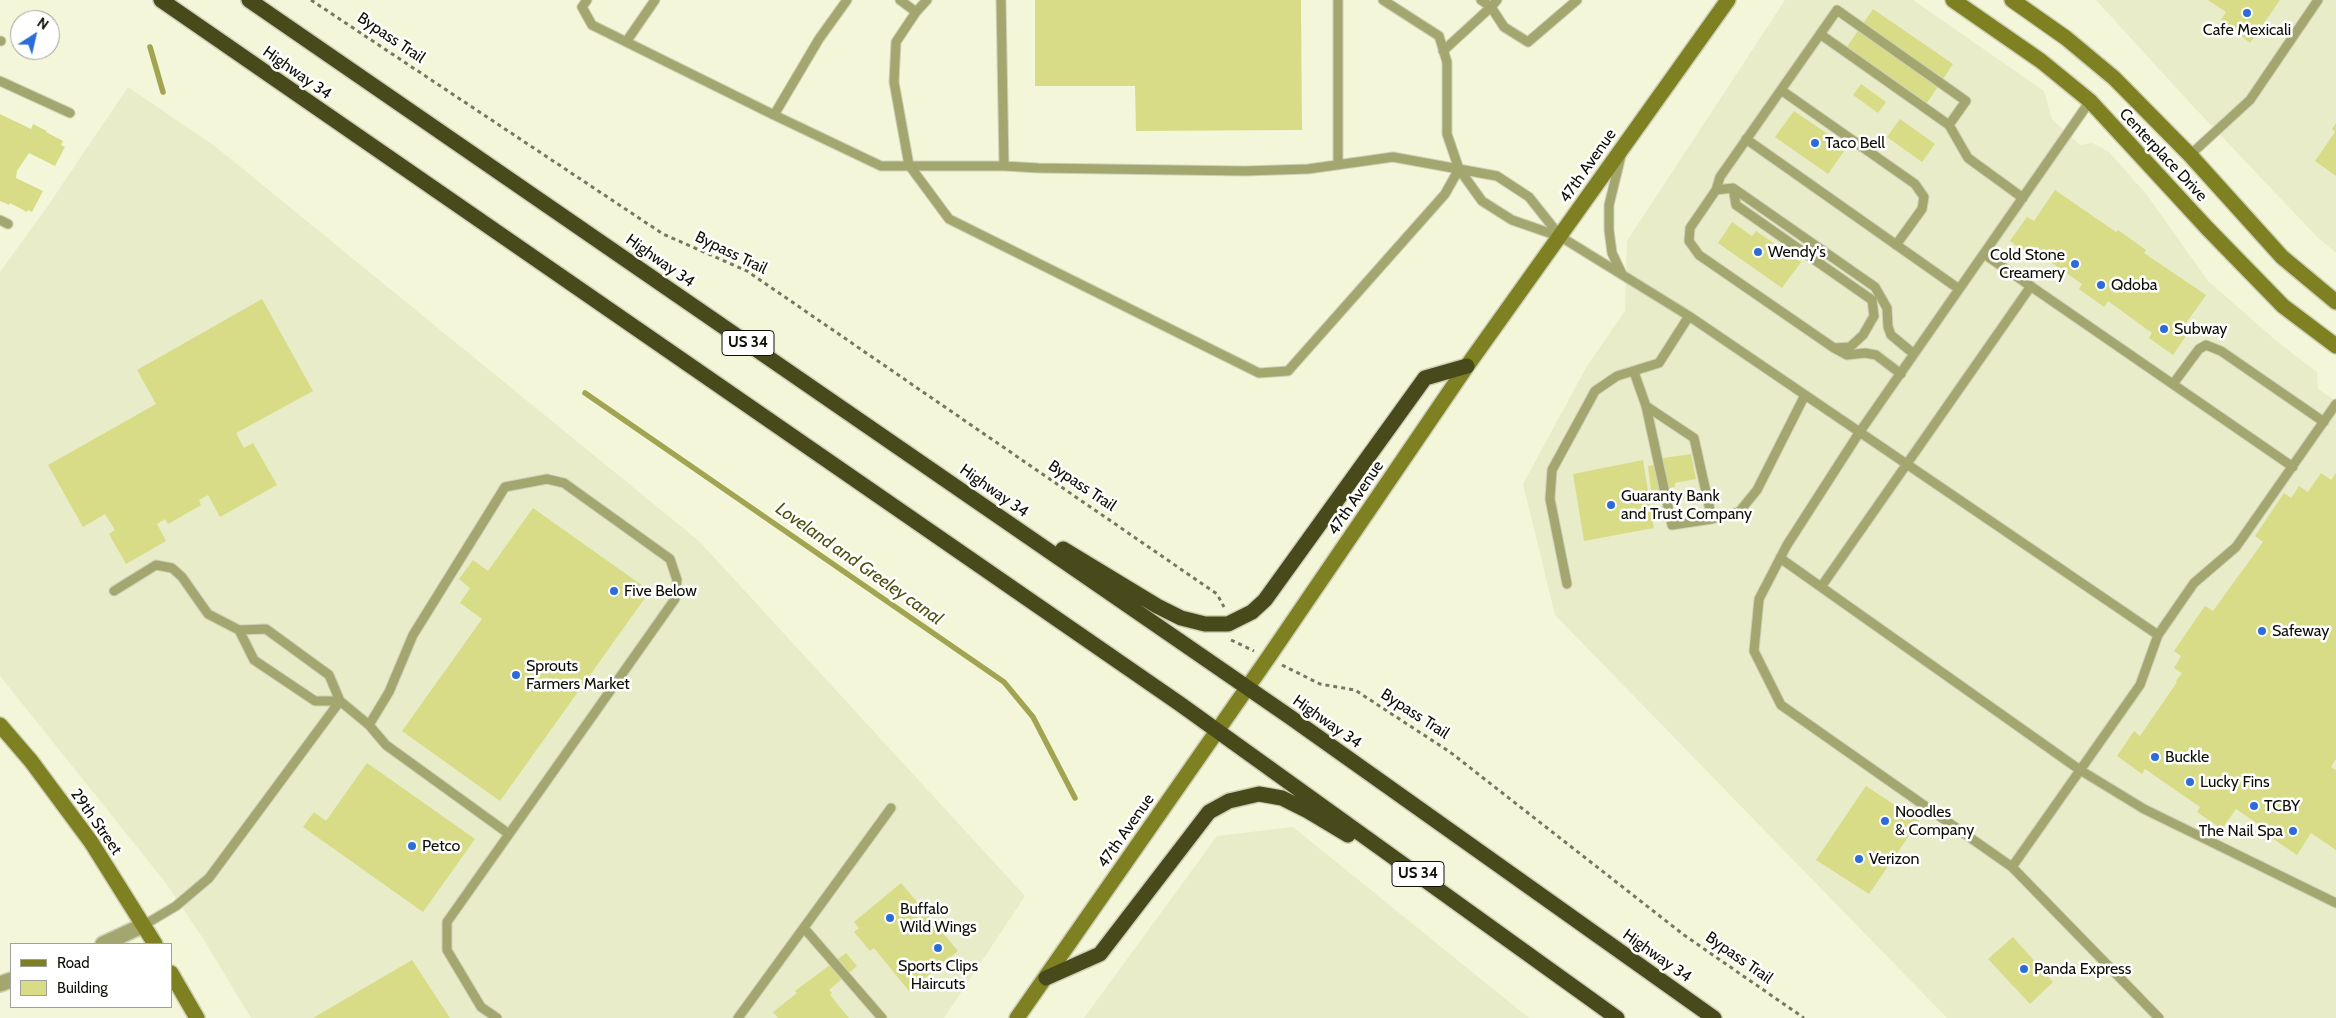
<!DOCTYPE html>
<style>
body{margin:0}
#map{position:relative;width:2336px;height:1018px;overflow:hidden;background:#f4f6d9;font-family:Cabin,sans-serif}
canvas{display:block}
.legend{position:absolute;left:10px;top:943px;width:162px;height:65px;box-sizing:border-box;background:#fff;border:1px solid #9f9f9b;margin:0;padding:6px 9px;list-style:none;font-size:15px;color:#0f0f06}
.legend li{display:flex;align-items:center;gap:10px;height:25px}
.legend b{width:25px;border:1px solid #9f9f9b}
.north{position:absolute;left:10px;top:10px;width:50px;height:50px;box-sizing:border-box;background:#fff;border:1px solid #9f9f9b;border-radius:50%;rotate:35deg;font-size:14px;font-weight:700;line-height:20px;text-align:center;color:#0f0f06}
.north::after{content:'';display:block;margin:auto;width:18px;height:22px;background:#2b6cd9;clip-path:polygon(50% 0,100% 100%,50% 72%,0 100%)}
</style>
<div id="map">
<canvas width="2336" height="1018"></canvas>
<ul class="legend">
<li><b style="height:6px;background:#7e8021"></b>Road</li>
<li><b style="height:14px;background:#d8dc87"></b>Building</li>
</ul>
<div class="north">N</div>
</div>
<script>
const g = document.querySelector('canvas').getContext('2d');
g.lineJoin = 'round';
function fill(path, color) { g.fillStyle = color; g.fill(path, 'evenodd'); }
const shape = rows => new Path2D(rows.map(r => 'M' + r).join(''));
function stroke(path, color, width, dash) { g.strokeStyle = color; g.lineWidth = width; g.lineCap = dash ? 'butt' : 'round'; g.setLineDash(dash || []); g.stroke(path); }
function write(font, color, halo, rows, align = 'center') {
  g.font = font + ' Cabin,sans-serif'; g.lineWidth = 5; g.setLineDash([]); g.textBaseline = 'middle'; g.strokeStyle = halo; g.fillStyle = color; for (const [text, x, y, turn = 0] of rows) {
    g.save(); g.translate(x, y); g.rotate((+turn || 0) * Math.PI / 180); g.textAlign = isNaN(turn) ? turn : align; if (halo) g.strokeText(text, 0, 0); g.fillText(text, 0, 0); g.restore();
  }
}
const built = shape([
 [1785,0,1913,0,2044,91,2052,119,2080,145,2092,143,2109,152,2147,195,2208,281,2280,344,2317,372,2318,389,2336,401,2336,1018,1947,1018,1555,615,1523,484,1587,366,1625,311,1627,241],
 [2096,0,2336,0,2336,253,2318,238,2190,103],
 [128,87,216,147,699,541,1025,896,944,1018,251,1018,204,940,165,882,0,676,0,272,45,210],
 [1293,827,1529,1018,1084,1018,1217,836]
]);
const stream = shape([
 [150,47,163,92],
 [585,393,1004,682,1033,717,1075,798]
]);
const building = shape([
 [1035,0,1301,0,1302,130,1136,131,1135,86,1035,86],
 [2208,0,2280,0,2250,43,2221,20,2226,12],
 [1873,9,1953,64,1927,103,1847,47],
 [1861,84,1886,102,1878,113,1853,95],
 [1794,111,1847,147,1828,174,1775,137],
 [0,114,31,129,33,124,47,131,46,132,63,141,61,145,65,147,55,166,29,153,17,171,16,178,43,191,32,212,28,210,27,212,10,203,9,205,0,201],
 [1900,119,1935,144,1922,162,1887,137],
 [2336,123,2336,176,2315,161,2335,132,2332,129],
 [2055,190,2116,232,2118,230,2146,250,2144,253,2206,295,2184,326,2190,330,2173,355,2149,338,2152,333,2108,301,2104,307,2079,289,2082,284,2038,253,2034,259,2010,241,2027,217,2034,221],
 [1732,222,1752,236,1756,231,1801,262,1782,288,1718,243],
 [262,299,313,391,236,433,244,448,253,443,277,485,220,517,208,495,199,500,201,505,168,524,165,519,157,524,166,541,126,564,109,534,115,530,105,514,83,527,48,465,156,404,137,370],
 [1691,454,1696,479,1675,483,1675,487,1651,491,1648,466,1664,464,1663,458],
 [1643,460,1654,528,1584,541,1573,474],
 [2321,473,2331,480,2336,473,2336,759,2331,767,2336,770,2336,850,2311,833,2297,855,2272,838,2274,835,2236,809,2222,829,2197,812,2200,807,2145,769,2142,774,2117,756,2134,731,2140,736,2177,682,2176,681,2182,673,2174,668,2181,656,2174,651,2205,606,2213,611,2263,542,2255,536,2284,493,2291,498,2299,486,2308,492],
 [533,508,650,591,500,801,402,731,482,619,460,603,470,588,459,579,473,560,488,571],
 [367,763,475,839,423,912,303,827,314,812,326,821],
 [1866,786,1919,821,1869,894,1816,860],
 [901,883,958,951,909,991,874,948,870,951,854,932,859,928,854,922],
 [2013,937,2053,982,2030,1004,1988,959],
 [846,953,857,966,829,990,832,993,830,995,849,1018,778,1018,773,1012,797,993,795,991],
 [412,960,450,1018,313,1018]
]);
const path = shape([
 [311,0,663,234,747,271,1217,594,1224,607],
 [1231,640,1254,651],
 [1282,665,1320,684,1355,690,1450,752,1684,935,1804,1018]
]);
const lane = shape([
 [587,0,582,7,592,25,774,115],
 [847,0,819,39,774,115,881,166,1004,166],
 [900,0,916,12,927,0],
 [1001,0,1004,166,1038,168,1245,171,1308,169,1393,157,1497,176,1529,197,1560,236],
 [1383,0,1439,36,1447,62,1447,134,1459,169,1482,201,1512,220,1561,237,1689,316,2158,635],
 [1481,0,1491,7,1497,0],
 [916,12,896,42,894,82,909,165,949,219,1259,373,1288,371,1445,194,1459,169],
 [1820,34,1949,125,1968,158,2023,198],
 [0,41,1,41],
 [626,42,655,0],
 [1443,51,1491,7,1504,27,1528,42,1577,0],
 [0,81,70,113],
 [1781,90,1915,184,1924,197,1922,209,1896,245],
 [2090,101,1859,433,1787,545,1759,599,1754,651,1781,705,2012,867,2159,1018],
 [1746,139,1959,289],
 [2190,155,2250,100,2318,0],
 [1621,156,1609,205,1609,230,1612,253,1622,274],
 [1338,165,1338,0],
 [1733,188,1736,205,1872,300,1874,316,1863,335,1850,347,1834,348],
 [1716,190,1720,177,1837,10,1966,101,1949,125],
 [0,220,8,224],
 [1984,254,2293,467],
 [1634,372,1646,406,1672,525,1712,519,1739,512,1757,490,1805,395],
 [1901,374,1876,355,1865,353,1847,355,1834,348,1699,255,1689,241,1690,228,1716,190,1733,188,1875,287,1887,308,1888,327,1891,335,1914,354],
 [2173,384,2199,349,2206,345,2221,351,2324,422],
 [1646,406,1694,438,1712,519],
 [1780,558,2080,770,2144,809,2336,903],
 [1567,584,1550,499,1552,470,1595,391,1617,376,1659,363,1689,316],
 [1821,587,2031,286],
 [114,591,156,565,172,568,182,577,208,614,239,630,266,629,329,675,340,701,369,725,386,745,509,834],
 [239,630,254,660,315,701,340,701],
 [369,725,389,692,413,635,505,487,547,479,564,483,670,559,677,580,675,599,447,922,447,950,481,1007,497,1018],
 [2012,867,2140,685,2158,635,2194,583,2236,547,2336,404],
 [144,925,176,906,209,878,340,701],
 [804,928,882,1018],
 [738,1018,891,808]
]);
const street = shape([
 [103,944,144,925],
 [0,984,11,980]
]);
const secondary = shape([
 [1953,0,2041,61,2090,101,2207,228,2283,306,2336,346],
 [2012,0,2066,38,2114,78,2190,155,2282,257,2336,302],
 [0,725,31,761,91,842,155,944],
 [171,973,197,1018],
 [1017,1018,1268,658,1467,366,1728,0]
]);
const highway = shape([
 [161,0,1180,704,1617,1018],
 [249,0,1290,717,1714,1018],
 [1063,549,1157,606,1181,618,1205,624,1228,624,1252,612,1265,600,1425,378,1467,366],
 [1046,978,1100,954,1209,812,1229,801,1259,794,1282,798,1308,811,1348,835]
]);
const markers = [
 [2247,13,5,"#2b6cd9"],
 [1815,143,5,"#2b6cd9"],
 [1758,252,5,"#2b6cd9"],
 [2075,264,5,"#2b6cd9"],
 [2101,285,5,"#2b6cd9"],
 [2164,329,5,"#2b6cd9"],
 [1611,505,5,"#2b6cd9"],
 [614,591,5,"#2b6cd9"],
 [2262,631,5,"#2b6cd9"],
 [516,675,5,"#2b6cd9"],
 [2155,757,5,"#2b6cd9"],
 [2190,782,5,"#2b6cd9"],
 [2254,806,5,"#2b6cd9"],
 [1885,821,5,"#2b6cd9"],
 [2293,831,5,"#2b6cd9"],
 [412,846,5,"#2b6cd9"],
 [1859,859,5,"#2b6cd9"],
 [890,918,5,"#2b6cd9"],
 [938,948,5,"#2b6cd9"],
 [2024,969,5,"#2b6cd9"]
];
const shields = [
 [748,343,52],
 [1418,874,52]
];
const shieldNames = [
 ["US 34",748,343],
 ["US 34",1418,874]
];
const poiNames = [
 ["Cafe Mexicali",2247,30,"center"],
 ["Taco Bell",1825,143],
 ["Wendy's",1768,252],
 ["Cold Stone",2065,255,"right"],
 ["Creamery",2065,273,"right"],
 ["Qdoba",2111,285],
 ["Subway",2174,329],
 ["Guaranty Bank",1621,496],
 ["and Trust Company",1621,514],
 ["Five Below",624,591],
 ["Safeway",2272,631],
 ["Sprouts",526,666],
 ["Farmers Market",526,684],
 ["Buckle",2165,757],
 ["Lucky Fins",2200,782],
 ["TCBY",2264,806],
 ["Noodles",1895,812],
 ["& Company",1895,830],
 ["The Nail Spa",2283,831,"right"],
 ["Petco",422,846],
 ["Verizon",1869,859],
 ["Buffalo",900,909],
 ["Wild Wings",900,927],
 ["Sports Clips",938,966,"center"],
 ["Haircuts",938,984,"center"],
 ["Panda Express",2034,969]
];
const streetNames = [
 ["Bypass Trail",391,38,34],
 ["Highway 34",297,73,35],
 ["Centerplace Drive",2163,155,47],
 ["47th Avenue",1588,166,-55],
 ["Bypass Trail",731,253,26],
 ["Highway 34",660,261,35],
 ["Bypass Trail",1082,486,34],
 ["Highway 34",994,491,35],
 ["47th Avenue",1356,498,-56],
 ["Bypass Trail",1415,714,33],
 ["Highway 34",1327,722,35],
 ["29th Street",96,822,55],
 ["47th Avenue",1126,831,-55],
 ["Highway 34",1657,956,35],
 ["Bypass Trail",1739,958,35]
];
const waterNames = [
 ["Loveland and Greeley canal",859,564,35]
];
fill(built, '#e9ecc8');
stroke(stream, '#a2a451', 5.5);
fill(building, '#d8dc87');
stroke(lane, '#cfd1b7', 11);
stroke(street, '#cfd1b7', 18);
stroke(secondary, '#cfd1b7', 18);
stroke(highway, '#cfd1b7', 18);
stroke(path, '#767765', 3, [4, 4]);
stroke(lane, '#a3a66e', 9);
stroke(street, '#a3a66e', 15);
stroke(secondary, '#7e8021', 15);
stroke(highway, '#494a1c', 15);
for (const [x, y, r, color] of markers) { const dot = new Path2D(); dot.arc(x, y, r, 0, 2 * Math.PI); g.fillStyle = color; g.fill(dot); stroke(dot, '#fff', 2); }
for (const [x, y, w] of shields) { const box = new Path2D(); box.roundRect(x - w / 2, y - 12.5, w, 25, 4); g.fillStyle = '#fff'; g.fill(box); stroke(box, '#0f0f06', 1); }
write('bold 15px', '#0f0f06', null, shieldNames);
write('16px', '#0f0f06', '#fff', poiNames, 'left');
write('16px', '#0f0f06', '#fff', streetNames);
write('italic 18px', '#4f5010', '#fff', waterNames);
</script>
